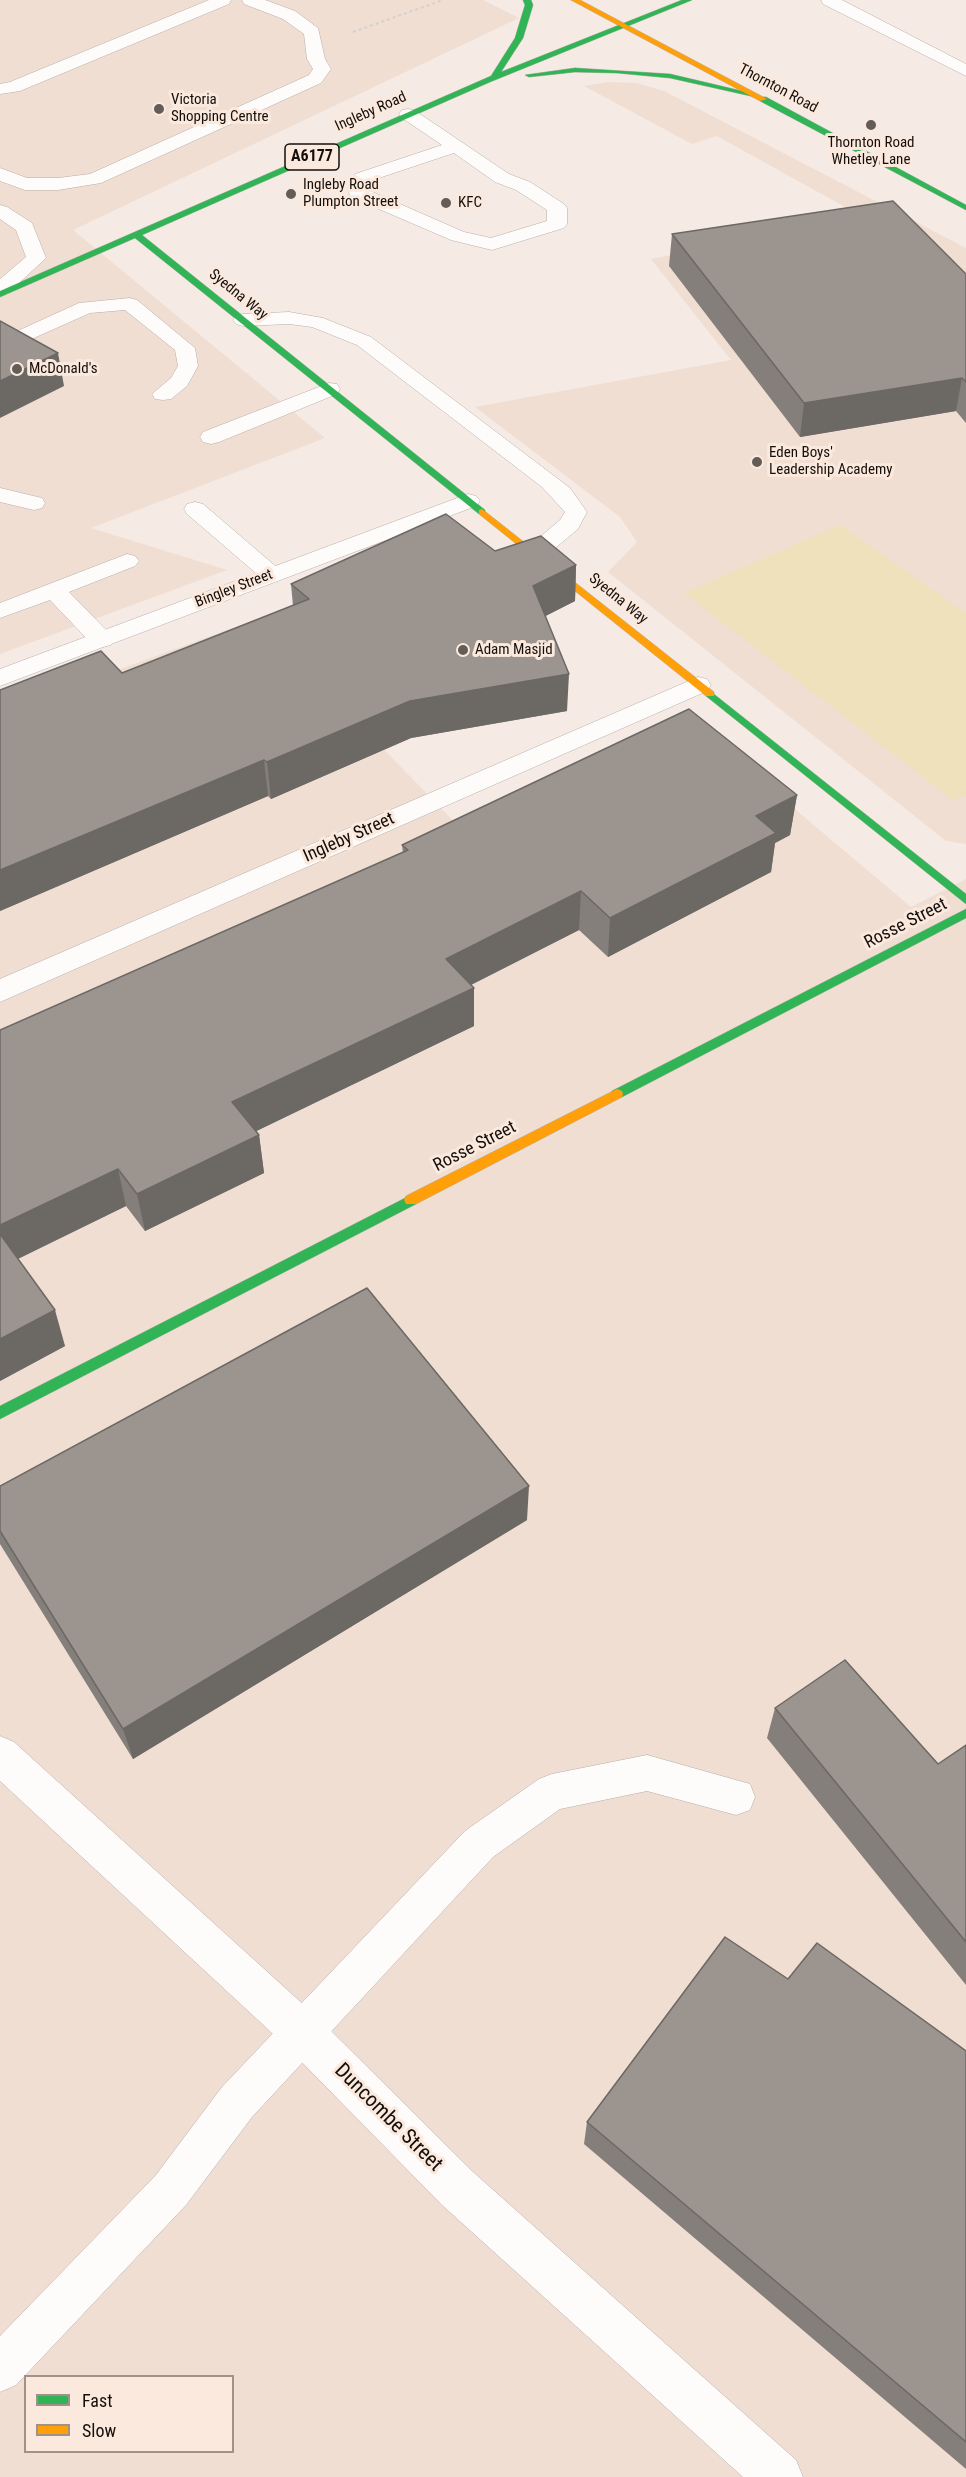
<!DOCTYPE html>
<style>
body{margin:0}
#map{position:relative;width:966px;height:2477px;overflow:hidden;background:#f5eae4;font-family:"Roboto Condensed",sans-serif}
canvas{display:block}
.legend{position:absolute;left:24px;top:2375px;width:210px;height:78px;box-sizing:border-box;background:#fbe9de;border:2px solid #9f928a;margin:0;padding:8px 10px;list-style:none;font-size:18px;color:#140f0b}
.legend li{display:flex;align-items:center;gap:12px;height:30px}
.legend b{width:30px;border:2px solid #9f928a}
</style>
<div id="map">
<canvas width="966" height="2477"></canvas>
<ul class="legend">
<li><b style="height:8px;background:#30b455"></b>Fast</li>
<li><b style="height:8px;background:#ff9f0a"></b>Slow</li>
</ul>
</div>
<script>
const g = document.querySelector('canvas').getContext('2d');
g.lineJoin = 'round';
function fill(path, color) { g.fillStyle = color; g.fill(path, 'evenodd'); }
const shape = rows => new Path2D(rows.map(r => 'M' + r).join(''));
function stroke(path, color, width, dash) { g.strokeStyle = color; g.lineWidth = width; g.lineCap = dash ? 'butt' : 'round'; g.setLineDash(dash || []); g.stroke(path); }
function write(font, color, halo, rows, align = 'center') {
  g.font = font + ' "Roboto Condensed",sans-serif'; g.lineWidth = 6; g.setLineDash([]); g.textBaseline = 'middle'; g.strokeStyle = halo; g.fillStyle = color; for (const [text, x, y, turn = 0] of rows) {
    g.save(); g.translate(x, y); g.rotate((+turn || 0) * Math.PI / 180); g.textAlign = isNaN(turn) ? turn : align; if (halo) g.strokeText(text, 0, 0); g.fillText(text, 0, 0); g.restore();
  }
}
const built = shape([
 [0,0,483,0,519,18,73,230,325,438,91,528,227,570,0,654],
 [608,82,637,83,664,91,966,248,966,844,946,841,608,572,637,542,620,517,475,407,731,360,651,259,863,217,717,136,692,144,584,86],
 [257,619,469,837,701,730,911,907,966,879,966,2477,0,2477,0,713],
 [26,2376,232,2376,232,2452,26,2452]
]);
const green = shape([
 [840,525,966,613,966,795,954,801,684,593]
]);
const path = shape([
 [353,32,443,0]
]);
const lane = shape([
 [209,0,231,0,229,4,20,91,0,94,0,84,10,82,209,0],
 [242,0,265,0,295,11,318,28,325,59,331,69,321,83,101,183,58,190,25,190,0,181,0,168,27,178,58,178,90,174,309,75,313,69,307,59,304,34,283,19,244,4,242,0],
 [821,0,842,0,966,64,966,76,823,4,821,0],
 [408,109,414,110,509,174,530,182,564,204,567,208,567,224,564,228,492,250,451,240,351,197,349,193,355,174,442,145,402,118,399,114,402,110,408,109],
 [454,153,495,182,516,190,547,210,547,221,491,238,464,232,368,190,370,181,454,153],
 [0,205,7,207,32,223,46,258,7,294,0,296,0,279,26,257,16,230,0,219,0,205],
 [130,298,137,300,195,348,198,366,187,386,171,399,163,400,155,399,152,394,171,378,178,366,175,350,125,310,90,313,0,353,0,339,79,303,130,298],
 [289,312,323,318,371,337,570,488,587,512,578,529,542,559,534,561,526,559,522,554,526,549,560,520,565,512,542,487,357,345,312,327,289,324,243,326,236,324,233,320,236,316,243,314,289,312],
 [329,383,337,384,340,389,337,394,219,442,211,444,203,442,200,437,203,432,329,383],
 [0,488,42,498,45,503,42,508,34,510,0,502,0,488],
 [195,502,203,504,280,570,284,575,280,580,272,582,264,580,187,514,184,509,187,504,195,502],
 [127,554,135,556,139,561,135,566,69,592,111,635,114,640,111,645,102,647,93,645,50,600,0,618,0,603,127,554],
 [647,1755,750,1784,755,1797,750,1810,736,1815,647,1791,560,1809,493,1857,252,2117,186,2205,16,2385,0,2392,0,2336,156,2175,222,2087,465,1831,539,1779,552,1774,647,1755]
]);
const street = shape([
 [468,494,476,496,480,501,476,506,0,686,0,669,468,494],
 [698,677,707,679,711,685,707,691,0,1002,0,979,698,677],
 [0,1736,14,1742,316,2016,473,2172,796,2460,803,2477,743,2477,441,2204,286,2046,0,1781,0,1736]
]);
const fast = shape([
 [523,0,531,0,533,5,523,38,501,72,682,0,692,0,490,82,142,235,485,510,485,514,479,514,135,238,0,297,0,291,491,76,515,38,525,5,523,0],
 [575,68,670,74,759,95,755,97,670,78,617,73,575,72,529,77,525,75,575,68],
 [760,97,766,97,966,205,966,210,760,101,760,97],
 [710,691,966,894,966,904,706,696,705,694,710,691],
 [966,909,966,918,622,1097,612,1097,611,1094,612,1091,966,909],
 [411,1195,416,1196,418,1200,416,1204,0,1419,0,1406,411,1195]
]);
const slow = shape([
 [571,0,580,0,767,99,760,101,571,0],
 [482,509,714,692,714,696,706,696,479,514,479,510,482,509],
 [617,1089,622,1091,623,1094,622,1097,416,1204,406,1204,404,1200,406,1196,617,1089]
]);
const wall = shape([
 [672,234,966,274,966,423,956,411,800,437,669,266],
 [495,551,576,565,575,601,545,616,567,711,411,738,271,799,268,796,0,911,0,690,122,673,293,606,291,584],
 [797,795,790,835,775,843,771,872,608,957,579,930,471,985,474,1026,256,1131,259,1135,264,1173,145,1231,126,1206,18,1259,65,1346,0,1381,0,1030,403,853,402,845],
 [0,1486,527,1520,133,1759,0,1544],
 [775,1708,938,1764,966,1745,966,1985,767,1738],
 [788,1979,966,2051,966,2469,584,2144,587,2122]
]);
const shadedWall = shape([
 [58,353,64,386,0,418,0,381],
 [962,378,956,411,800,437,804,403],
 [576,565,575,601,532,623,533,586],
 [569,674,567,711,411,738,271,799,267,762,410,701],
 [264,760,268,796,0,911,0,870],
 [797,795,790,835,775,843,771,872,608,957,610,918,756,816],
 [581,891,579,930,447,997,446,959],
 [474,988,474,1026,238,1140,232,1102],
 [259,1135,264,1173,145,1231,137,1194],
 [118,1169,126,1206,7,1264,0,1242,0,1225],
 [55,1310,65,1346,0,1381,0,1339],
 [529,1486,527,1520,133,1759,123,1729]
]);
const building = shape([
 [893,201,966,274,966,382,962,378,804,403,672,234,893,201],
 [0,321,58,353,0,381,0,321],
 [446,514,495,551,541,536,576,565,533,586,569,674,410,701,267,762,264,760,0,870,0,690,101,651,122,673,309,599,291,584,446,514],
 [689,709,797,795,756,816,776,833,610,918,581,891,446,959,474,988,232,1102,259,1135,137,1194,118,1169,0,1225,0,1030,408,850,402,845,689,709],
 [0,1234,55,1310,0,1339,0,1234],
 [367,1288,529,1486,123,1729,0,1531,0,1486,367,1288],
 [845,1660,938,1764,966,1745,966,1942,775,1708,845,1660],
 [725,1937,788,1979,817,1943,966,2051,966,2442,587,2122,725,1937]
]);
const markers = [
 [159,109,6,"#635c57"],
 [871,125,6,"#635c57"],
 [291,194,6,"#635c57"],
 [446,203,6,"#635c57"],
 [17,369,6,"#635c57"],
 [757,462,6,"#635c57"],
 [463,650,6,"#635c57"]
];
const farStreetnames = [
 ["Thornton Road",778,89,28],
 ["Ingleby Road",371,112,-24],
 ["Syedna Way",238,295,39],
 ["Bingley Street",234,589,-21],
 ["Syedna Way",618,599,39]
];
const farPoinames = [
 ["Victoria",171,100],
 ["Shopping Centre",171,117],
 ["Thornton Road",871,143,"center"],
 ["Whetley Lane",871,160,"center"],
 ["Ingleby Road",303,185],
 ["Plumpton Street",303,202],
 ["KFC",458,203],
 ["McDonald's",29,369],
 ["Eden Boys'",769,453],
 ["Leadership Academy",769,470],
 ["Adam Masjid",475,650]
];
const shields = [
 [312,157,54]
];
const shieldNames = [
 ["A6177",312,157]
];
const streetNames = [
 ["Ingleby Street",349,838,-24],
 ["Rosse Street",906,924,-27],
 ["Rosse Street",475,1147,-27]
];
const nearStreetnames = [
 ["Duncombe Street",388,2118,45]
];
fill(built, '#f0ded3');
fill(green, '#eee1bc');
stroke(lane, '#b7afaa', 1);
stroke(street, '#b7afaa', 1);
stroke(fast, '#b7afaa', 1);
stroke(slow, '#b7afaa', 1);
stroke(path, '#d3d0cf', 2, [3, 3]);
fill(lane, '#fefcfb');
fill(street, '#fefcfb');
fill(fast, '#30b455');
fill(slow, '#ff9f0a');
fill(wall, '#857f7b');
fill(shadedWall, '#6c6864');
fill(building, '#9b948f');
stroke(building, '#6c6864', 1.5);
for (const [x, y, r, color] of markers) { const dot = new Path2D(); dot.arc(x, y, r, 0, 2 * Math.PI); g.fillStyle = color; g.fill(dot); stroke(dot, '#fbe9de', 2); }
write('15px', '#140f0b', '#fbe9de', farStreetnames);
write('15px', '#140f0b', '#fbe9de', farPoinames, 'left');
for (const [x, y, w] of shields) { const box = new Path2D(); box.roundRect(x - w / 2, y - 13, w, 26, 4.5); g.fillStyle = '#fbe9de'; g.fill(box); stroke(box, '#140f0b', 1.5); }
write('bold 16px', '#140f0b', null, shieldNames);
write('18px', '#140f0b', '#fbe9de', streetNames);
write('21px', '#140f0b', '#fbe9de', nearStreetnames);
</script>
